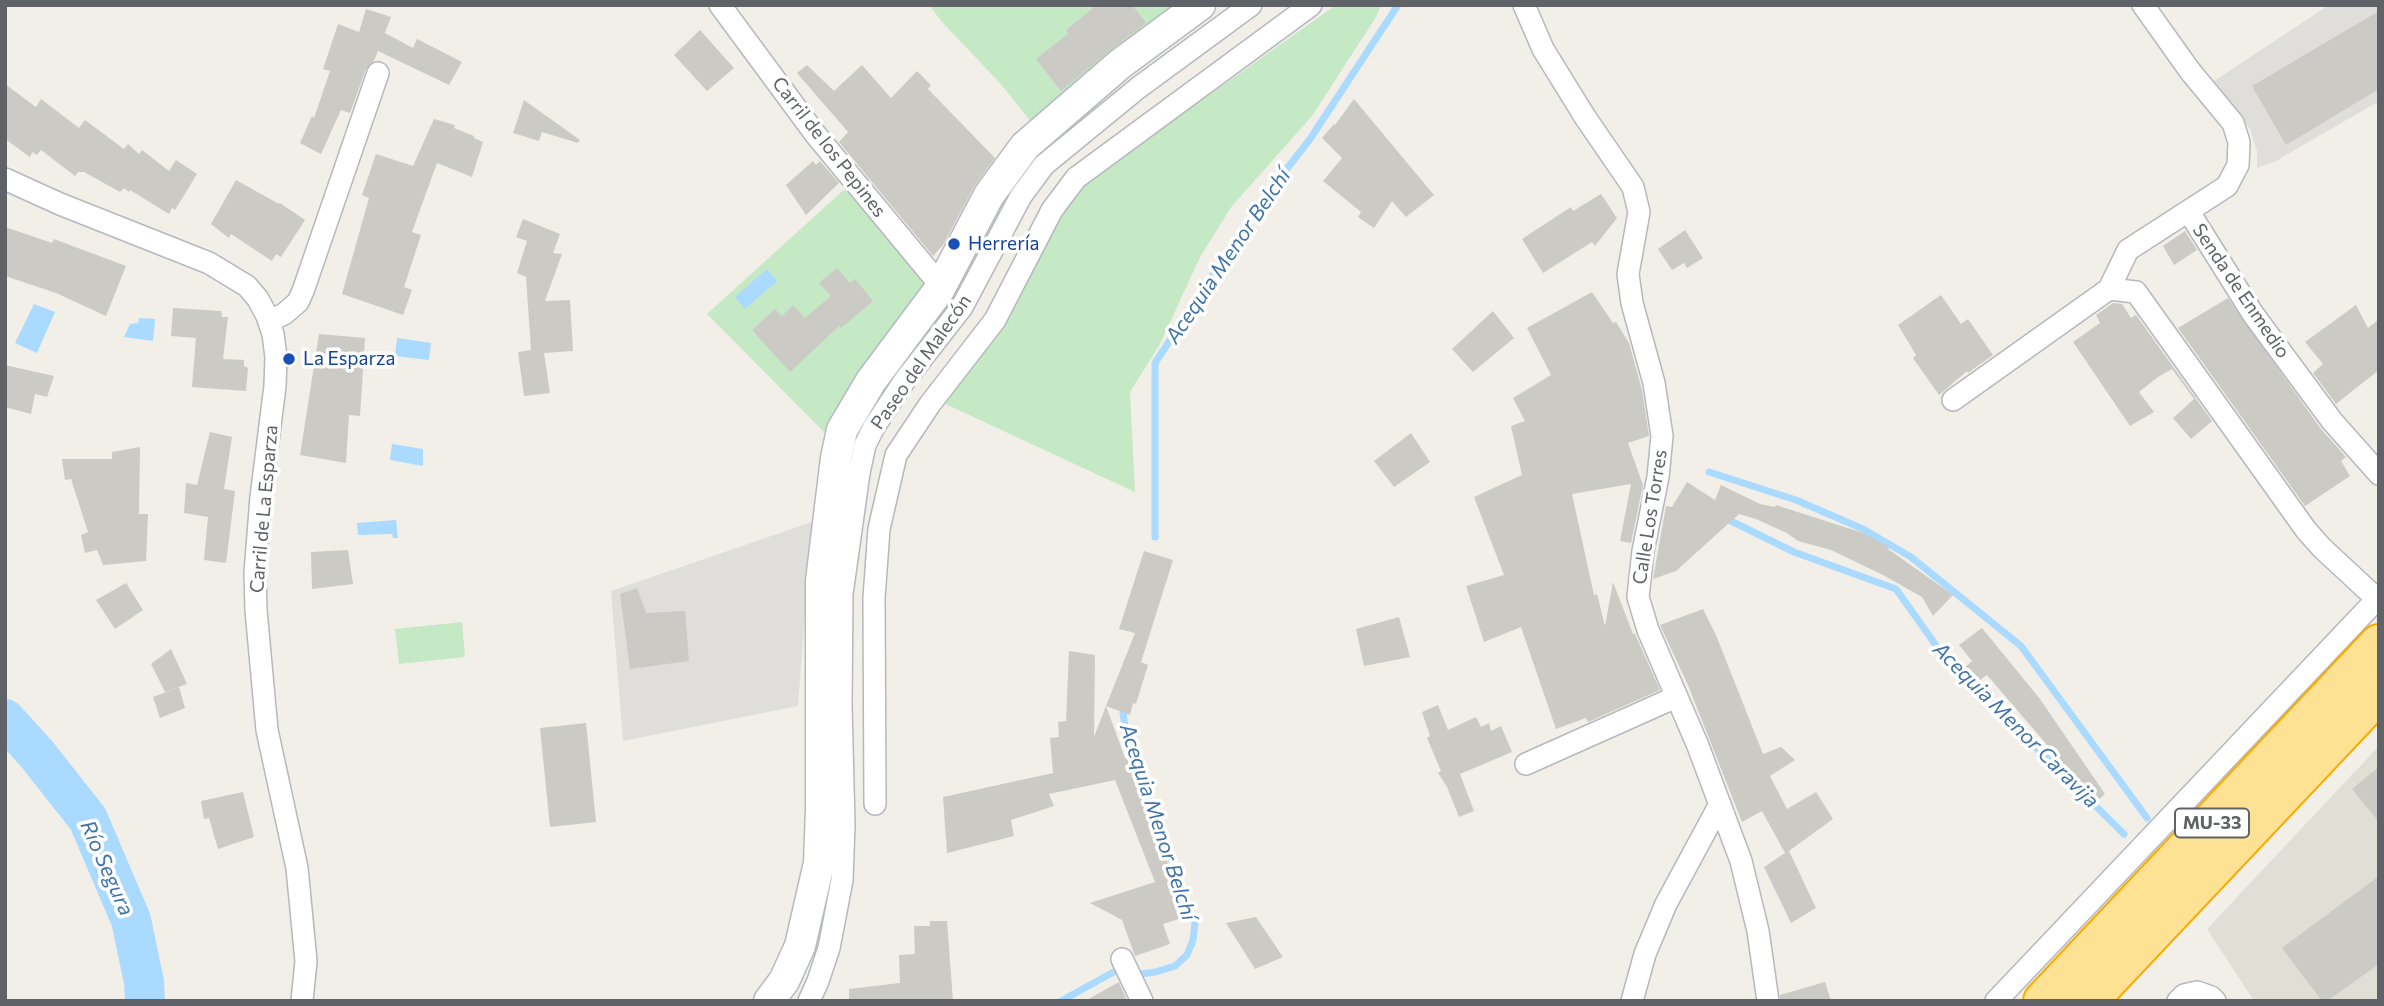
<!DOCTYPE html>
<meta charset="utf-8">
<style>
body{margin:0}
#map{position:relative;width:2384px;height:1006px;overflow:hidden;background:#f1efe8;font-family:Commissioner,sans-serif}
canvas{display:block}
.frame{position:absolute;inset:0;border:7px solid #5f6368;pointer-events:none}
</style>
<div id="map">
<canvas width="2384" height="1006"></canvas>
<div class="frame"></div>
</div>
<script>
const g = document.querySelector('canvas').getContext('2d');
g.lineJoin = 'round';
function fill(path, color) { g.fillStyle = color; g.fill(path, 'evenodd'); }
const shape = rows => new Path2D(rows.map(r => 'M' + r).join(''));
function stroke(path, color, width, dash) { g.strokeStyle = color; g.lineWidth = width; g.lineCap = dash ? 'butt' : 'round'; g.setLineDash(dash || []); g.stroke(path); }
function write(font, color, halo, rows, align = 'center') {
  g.font = font + ' Commissioner,sans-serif'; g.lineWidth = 7; g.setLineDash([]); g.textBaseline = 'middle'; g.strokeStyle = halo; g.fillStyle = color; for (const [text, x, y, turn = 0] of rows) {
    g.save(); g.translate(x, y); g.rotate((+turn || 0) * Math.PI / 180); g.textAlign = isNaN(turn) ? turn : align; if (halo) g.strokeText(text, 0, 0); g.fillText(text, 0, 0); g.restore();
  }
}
const industrial = shape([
 [2329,5,2379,5,2379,101,2276,161,2257,168,2257,151,2250,129,2214,81],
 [812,522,798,706,623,741,611,591]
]);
const education = shape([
 [2379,746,2379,1001,2254,1001,2207,929]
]);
const green = shape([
 [929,5,1187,5,1035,127,1000,83,942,22],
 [1336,5,1381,5,1376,17,1312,116,1232,206,1200,257,1160,344,1130,392,1135,492,941,402,1004,326,1057,216,1085,183],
 [848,186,930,287,830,438,707,314],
 [462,622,465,657,399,664,395,629]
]);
const water = shape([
 [767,269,777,281,745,309,735,297],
 [34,304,55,312,37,353,15,343],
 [139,318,155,319,153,341,124,337,130,324,138,323],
 [397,338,431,343,429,360,395,356],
 [392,444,423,449,423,466,390,460],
 [396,520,398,538,393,538,392,534,358,535,357,523]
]);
const stream = shape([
 [1709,472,1796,500,1863,529,1911,557,2021,646,2147,818],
 [1729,520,1794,552,1896,589,1945,658,2124,834],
 [1155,537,1155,363,1261,202,1310,139,1398,5],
 [1123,713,1127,742,1195,923,1193,940,1187,955,1175,966,1155,972,1134,975],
 [1061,1001,1121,968]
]);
const river = shape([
 [5,719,36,753,88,819,131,920,144,982,145,1001]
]);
const building = shape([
 [1097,5,1132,5,1146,23,1109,51,1061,91,1036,59,1068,34,1066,30],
 [366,9,391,17,385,33,413,48,417,39,462,62,449,85,378,51,374,61,366,69,350,113,341,110,321,154,300,143,312,116,314,118,330,71,323,69,338,24,359,32],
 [2379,11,2379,89,2286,145,2252,86],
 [700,30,734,68,707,91,674,55],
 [807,65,834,91,862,65,891,98,917,71,931,85,928,89,995,158,974,187,943,245,933,256,839,142,848,132,797,73],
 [5,84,36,107,41,99,79,128,85,120,124,149,128,144,139,154,142,150,169,171,176,160,197,174,175,210,172,208,169,214,130,190,129,192,124,188,120,192,84,172,78,172,75,176,41,150,37,155,32,152,30,157,5,139],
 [1354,99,1434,195,1406,217,1392,201,1374,228,1358,217,1361,212,1323,181,1342,158,1322,138,1334,124,1335,125],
 [524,100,580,140,578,143,542,132,539,141,513,133],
 [434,119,455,125,454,128,474,136,474,138,483,142,472,177,437,163,412,232,421,235,404,287,412,290,403,315,342,294,369,198,362,195,376,154,413,166],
 [813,161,816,165,820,161,839,183,806,215,786,185],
 [236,180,279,204,280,203,305,220,281,257,276,254,272,261,231,234,229,238,211,224],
 [1601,194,1617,218,1595,246,1592,242,1543,273,1522,239,1571,207,1573,211],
 [523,219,560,234,553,253,562,254,545,301,570,300,573,351,544,353,550,393,524,396,518,352,531,350,526,277,517,273,527,241,516,237],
 [5,227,52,243,54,239,126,266,106,316,56,293,5,276],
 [1685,230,1703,258,1687,268,1684,263,1672,270,1658,249],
 [2185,231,2197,250,2174,265,2163,246],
 [837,268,850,283,855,279,873,301,841,328,839,326,790,372,752,330,775,309,782,316,793,305,805,318,831,296,819,283],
 [1592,292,1613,323,1616,322,1629,343,1642,390,1649,436,1628,443,1643,485,1631,543,1620,541,1631,484,1572,494,1594,595,1597,594,1605,626,1613,582,1633,634,1635,634,1660,690,1588,722,1586,718,1556,729,1521,627,1484,642,1466,586,1504,575,1474,497,1522,475,1511,426,1525,421,1513,398,1551,375,1527,328],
 [1941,295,1961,324,1968,319,1993,355,1968,373,1967,371,1939,395,1913,358,1916,355,1898,325],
 [2228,298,2321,429,2346,457,2341,461,2350,476,2305,506,2178,328],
 [2113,303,2122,304,2131,318,2136,315,2212,421,2191,439,2173,418,2194,399,2172,369,2158,377,2139,392,2154,412,2130,426,2073,342,2100,323,2096,315],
 [2356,305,2368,328,2379,319,2379,370,2336,404,2313,373,2323,364,2305,342],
 [173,308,221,311,222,317,228,317,223,359,244,360,244,366,248,368,246,391,192,387,196,338,171,336],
 [1493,311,1514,338,1473,372,1452,349],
 [319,334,365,338,360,416,349,415,346,463,300,455],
 [5,365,54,376,47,397,35,394,31,414,5,407],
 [210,432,232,437,224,489,235,491,226,563,204,560,208,517,184,513,186,483,197,485],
 [1411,433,1430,462,1394,487,1374,461],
 [140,447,139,514,148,514,146,561,103,565,97,550,85,553,81,535,88,532,71,479,65,480,62,459,112,459,112,452],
 [1687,482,1715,500,1721,485,1760,504,1775,507,1776,505,1863,533,1889,547,1888,549,1953,595,1933,616,1922,597,1883,575,1831,550,1798,541,1787,533,1756,519,1739,514,1676,571,1653,579,1666,506,1672,507],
 [348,550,353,584,312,589,311,552],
 [1144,551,1173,560,1141,662,1148,665,1136,704,1133,703,1130,715,1106,706,1135,633,1119,629],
 [126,583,143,610,115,629,96,600],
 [637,588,646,613,685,611,689,661,630,669,620,594],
 [1703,609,1716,635,1763,754,1781,747,1795,760,1770,776,1787,809,1816,792,1833,819,1789,851,1816,908,1791,923,1764,867,1785,853,1762,811,1742,822,1688,685,1660,625],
 [1399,617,1410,657,1364,666,1356,629],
 [1982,628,2040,699,2105,794,2096,802,1987,675,1976,683,1963,669,1972,661,1959,645],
 [171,649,187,684,165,692,151,664],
 [1069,651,1095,655,1094,737,1106,706,1125,758,1129,757,1169,860,1167,861,1188,916,1163,924,1170,944,1135,956,1122,920,1090,903,1155,882,1115,780,1049,794,1054,806,1011,820,1014,836,947,853,943,797,1053,773,1050,738,1059,737,1058,722,1066,721],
 [179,687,185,708,160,718,153,697],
 [1438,705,1448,730,1476,717,1481,727,1489,723,1491,731,1501,726,1512,752,1460,774,1474,811,1459,817,1447,787,1438,773,1441,771,1427,738,1430,736,1422,712],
 [586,723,596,822,550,827,540,728],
 [2379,767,2379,822,2352,789],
 [243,792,254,837,218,849,209,818,204,819,201,801],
 [2379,876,2379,964,2327,1001,2322,1001,2282,948],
 [1256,917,1283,957,1255,969,1226,923],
 [930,921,947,921,953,1001,849,1001,849,989,900,983,899,955,915,954,914,926,930,926],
 [1119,982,1127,1001,1085,1001],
 [1825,982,1831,1001,1781,1001,1780,995]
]);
const street = shape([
 [720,5,816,135,941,286],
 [1524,5,1543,49,1585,117,1633,187,1639,212,1628,274,1632,303,1654,383,1662,436,1658,477,1643,551,1638,597,1648,630,1698,746,1741,861,1758,931,1768,1001],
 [5,179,60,204,209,263,247,286,258,299,267,316,273,334,276,357,275,386,261,497,255,573,256,610,267,730,297,868,306,961,302,1001],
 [2189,212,2253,314,2332,421,2379,474],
 [2109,289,2136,292,2306,530,2322,548,2377,599],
 [269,321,284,314,298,302,303,291,378,73],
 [1953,400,2109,289,2128,250,2227,186,2238,165,2239,142,2233,123,2190,71,2143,5],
 [1526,764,1676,697],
 [875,804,874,598,879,529,896,455,930,404,995,320,1052,210,1076,178,1311,5],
 [1122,959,1142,1001],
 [809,1001,818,981,829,948,842,880,844,825,841,706,842,594,859,473,865,445,874,427,905,380,962,307,1021,196,1044,165,1138,88,1251,5],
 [1632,1001,1645,954,1666,904,1720,804],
 [1996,1001,2379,597],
 [2178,1001,2184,995,2197,992,2211,997,2215,1001]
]);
const secondary = shape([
 [769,1001,784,981,800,946,819,863,821,809,821,581,836,458,842,430,871,381,939,290,989,195,1025,146,1120,64,1200,5]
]);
const highway = shape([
 [2043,1001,2379,644],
 [2088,1001,2379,693]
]);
const markers = [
 [954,244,7,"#1a4fb4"],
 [289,359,7,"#1a4fb4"]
];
const shields = [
 [2212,823,74]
];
const shieldNames = [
 ["MU-33",2212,823]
];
const streetNames = [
 ["Carril de los Pepines",829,147,52],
 ["Senda de Enmedio",2241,291,56],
 ["Paseo del Malecón",921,362,-55],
 ["Carril de La Esparza",264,509,-85],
 ["Calle Los Torres",1650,517,-81]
];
const transitNames = [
 ["Herrería",968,244],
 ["La Esparza",303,359]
];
const waterNames = [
 ["Acequia Menor Belchí",1228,256,-56],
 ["Acequia Menor Caravija",2016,725,45],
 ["Acequia Menor Belchí",1158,822,72],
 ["Río Segura",107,868,66]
];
fill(industrial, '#e0deda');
fill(education, '#e1ded6');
fill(green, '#c5e8c5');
fill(water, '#aadaff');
stroke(stream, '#aadaff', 7);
stroke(river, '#aadaff', 40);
fill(building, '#cccac5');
stroke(street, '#b5b8bc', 24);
stroke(secondary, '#b6babf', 33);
stroke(highway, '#f9ab00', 42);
stroke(street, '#fff', 21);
stroke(secondary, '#fff', 30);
stroke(highway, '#fde293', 38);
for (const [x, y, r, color] of markers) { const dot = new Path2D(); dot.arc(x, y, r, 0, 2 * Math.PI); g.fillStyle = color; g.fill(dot); stroke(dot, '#fff', 2.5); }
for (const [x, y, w] of shields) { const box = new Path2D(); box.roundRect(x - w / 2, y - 14.5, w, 29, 5); g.fillStyle = '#fff'; g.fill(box); stroke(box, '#5f6368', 2); }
write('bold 18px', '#5f6368', null, shieldNames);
write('19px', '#5f6368', '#fff', streetNames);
write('19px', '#164399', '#fff', transitNames, 'left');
write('italic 21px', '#4174aa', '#fff', waterNames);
</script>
